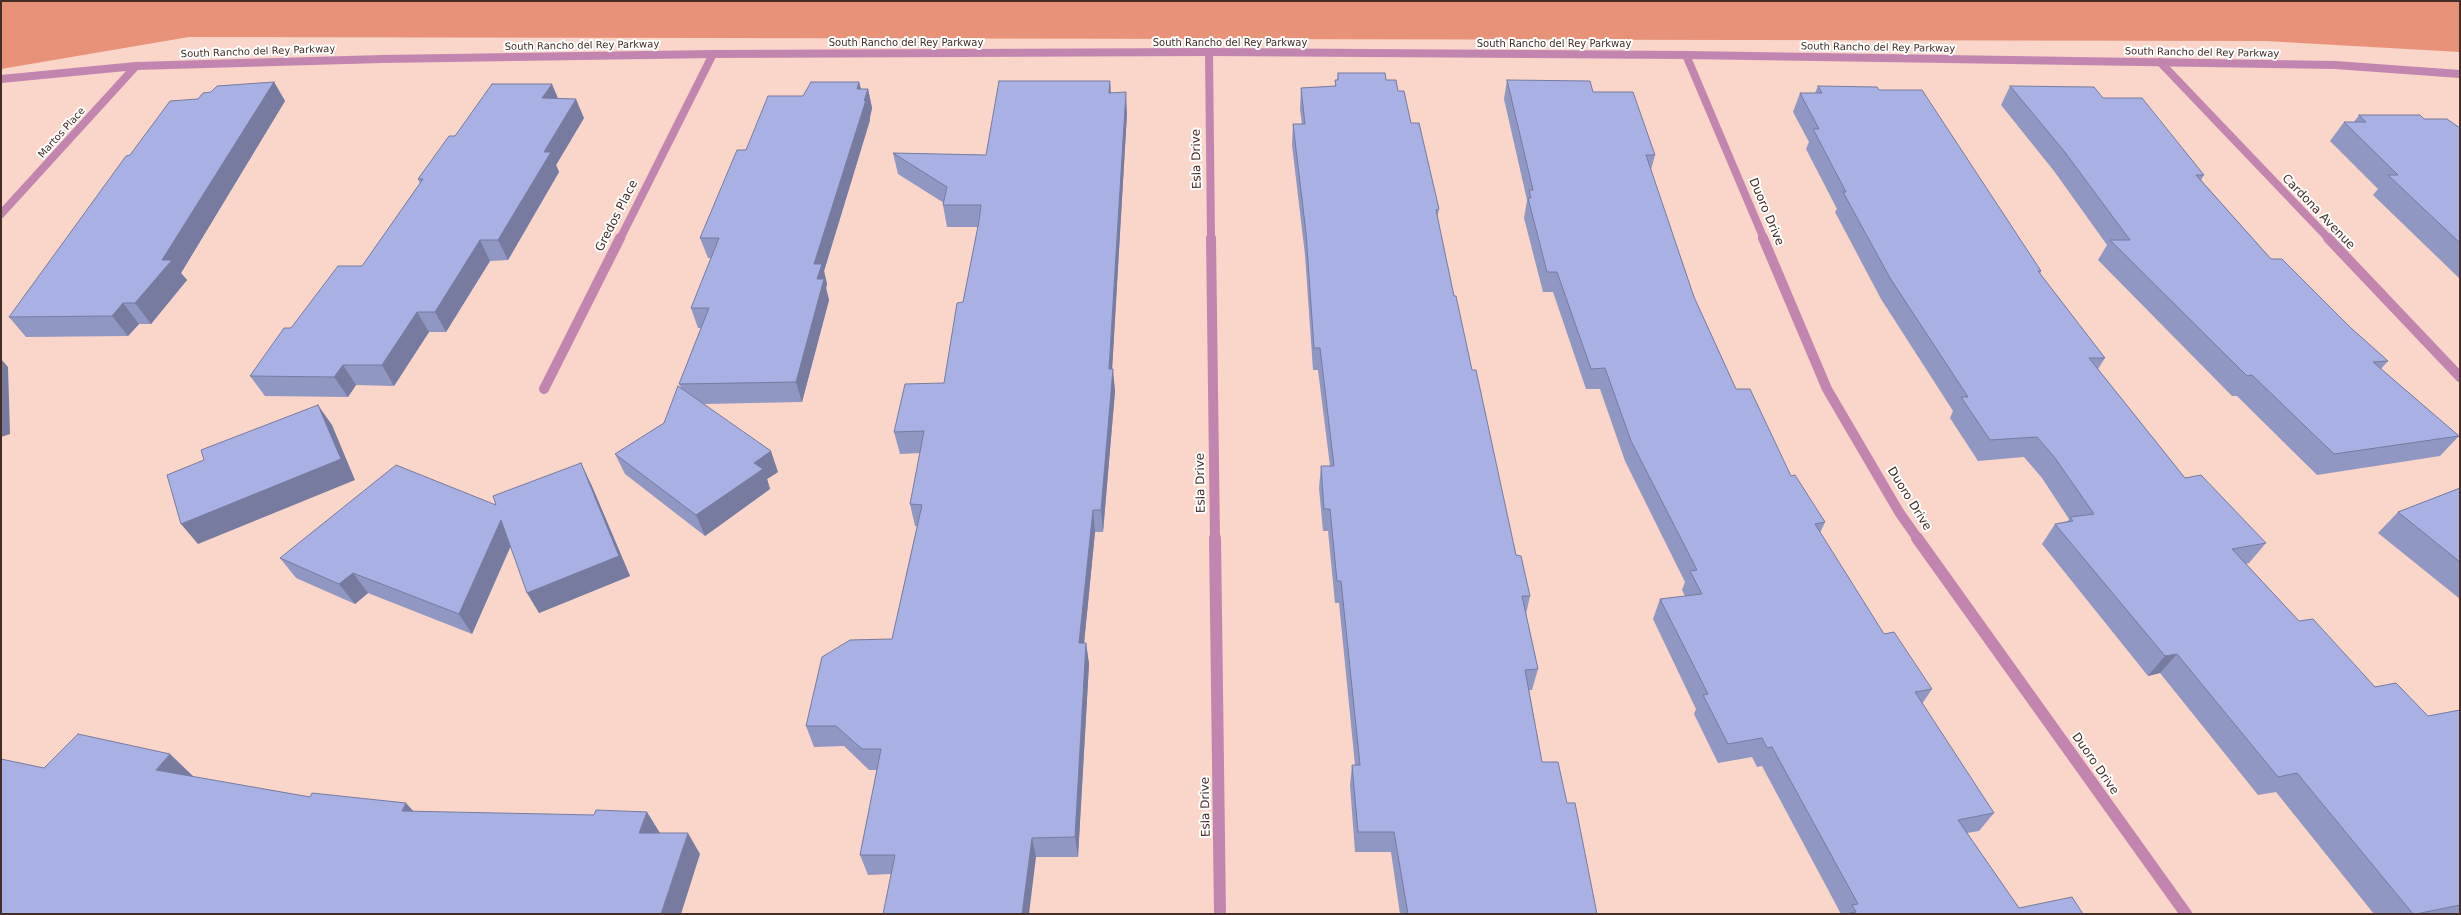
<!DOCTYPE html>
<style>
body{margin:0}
#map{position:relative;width:2461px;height:915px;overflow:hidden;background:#f9d5ca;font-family:"DejaVu Sans",sans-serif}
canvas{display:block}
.frame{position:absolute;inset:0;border:2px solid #442d26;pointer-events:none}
</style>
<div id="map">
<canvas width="2461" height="915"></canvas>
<div class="frame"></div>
</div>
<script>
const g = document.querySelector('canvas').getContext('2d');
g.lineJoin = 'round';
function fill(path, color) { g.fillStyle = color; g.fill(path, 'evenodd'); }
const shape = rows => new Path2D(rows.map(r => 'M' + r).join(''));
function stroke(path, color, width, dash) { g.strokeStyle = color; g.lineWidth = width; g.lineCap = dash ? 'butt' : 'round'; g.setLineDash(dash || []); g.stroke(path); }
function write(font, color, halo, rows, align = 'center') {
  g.font = font + ' "DejaVu Sans",sans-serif'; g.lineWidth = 4; g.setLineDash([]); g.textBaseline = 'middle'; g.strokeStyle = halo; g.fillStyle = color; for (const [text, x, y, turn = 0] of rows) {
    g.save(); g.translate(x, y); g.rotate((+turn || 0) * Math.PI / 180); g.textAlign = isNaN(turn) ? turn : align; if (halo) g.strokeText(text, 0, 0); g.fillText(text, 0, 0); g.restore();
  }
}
const green = shape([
 [1,1,2460,1,2460,52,2265,41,189,37,1,69]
]);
const minorFar2 = shape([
 [1209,52,1211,239],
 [1686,55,1764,239],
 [2160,62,2329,239],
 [1,214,136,66],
 [620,239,713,54]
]);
const minorFar1 = shape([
 [1211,238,1215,539],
 [1763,238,1827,389,1899,512,1918,539],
 [2328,238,2460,377],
 [544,389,620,238]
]);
const minor = shape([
 [1215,538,1220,914],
 [1917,538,2186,914]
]);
const tertiary = shape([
 [1,79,136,66,382,59,713,54,1209,52,1686,55,2335,65,2460,74]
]);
const wall = shape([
 [1338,73,1386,80,1398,91,1411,123,1439,209,1437,219,1454,296,1516,555,1530,596,1526,614,1538,669,1532,690,1529,690,1542,762,1567,803,1597,914,1400,914,1391,852,1355,852,1350,785,1352,765,1355,765,1339,603,1335,603,1328,531,1323,531,1319,488,1321,466,1330,466,1318,370,1313,370,1305,255,1292,145,1293,124,1302,124,1300,109,1301,88,1335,86,1335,80,1337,80],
 [1507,80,1593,92,1655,155,1651,170,1694,297,1736,389,1791,476,1825,522,1820,533,1884,634,1932,689,1922,704,1994,813,1979,831,1967,833,2019,908,2083,914,1841,914,1762,766,1757,767,1752,757,1718,763,1694,714,1696,709,1653,619,1660,599,1685,596,1682,590,1685,582,1625,461,1600,389,1586,389,1553,292,1543,292,1524,218,1527,200,1504,99],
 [1110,81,1111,93,1127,113,1112,369,1115,391,1103,532,1095,532,1084,643,1086,643,1089,664,1078,857,1036,857,891,874,868,875,860,855,877,770,869,770,844,746,814,747,806,726,892,639,917,526,915,526,910,504,920,453,900,454,894,432,944,383,963,302,978,227,947,227,943,205,944,203,898,174,893,153,986,155],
 [274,82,285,101,181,273,187,280,151,324,139,324,128,336,26,337,9,317,130,155,198,99,211,92],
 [859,82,861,89,868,89,872,108,870,117,870,120,824,271,827,284,826,288,829,300,802,402,704,404,778,472,767,479,770,489,705,536,625,474,615,454,664,423,681,387,679,384,701,328,698,328,691,308,711,258,708,258,700,238,803,96],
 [1818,86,1879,90,2041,271,2040,274,2105,358,2098,369,2185,478,2266,543,2249,563,2246,564,2299,621,2375,687,2428,716,2460,710,2460,914,2374,914,2276,792,2258,795,2160,673,2148,676,2042,544,2055,524,2068,521,2069,519,2042,478,2024,457,1978,461,1950,418,1953,411,1881,299,1835,212,1837,209,1806,149,1809,142,1793,112,1800,93,1815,93],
 [2010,86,2103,98,2204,175,2201,180,2271,259,2351,328,2388,361,2381,369,2459,436,2440,456,2317,475,2237,396,2232,396,2098,260,2107,245,2054,171,2001,105],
 [558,99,584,118,556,165,559,172,508,260,490,261,446,332,429,332,394,386,356,385,348,397,265,396,250,376,291,328,362,266,420,183,418,179,455,136],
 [2359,115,2424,119,2460,128,2460,279,2373,195,2378,189,2330,141,2344,122,2354,122],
 [591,484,630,576,539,613,511,546,472,634,368,593,355,604,296,578,280,558,496,505],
 [2460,488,2460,599,2378,533,2398,512]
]);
const shadedWall = shape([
 [1110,81,1111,102,1109,93],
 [274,82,285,101,181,273,187,280,151,324,135,303],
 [859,82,864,101,857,89],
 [552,84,560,103,542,98],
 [868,89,872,108,870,117,870,120,824,271,827,284,826,288,829,300,802,402,796,382,817,279,814,264],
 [1126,92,1127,113,1111,388,1113,369,1115,391,1103,532,1101,510],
 [576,99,584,118,556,165,559,172,508,260,498,240,544,152],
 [480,240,490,261,446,332,435,312],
 [123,303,139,324,128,336,112,316],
 [417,312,429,332,394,386,382,365],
 [1,359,8,367,10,434,1,437],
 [343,365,356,385,348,397,334,377],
 [318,405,332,425,355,480,198,544,181,524],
 [771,451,778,472,767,479,770,489,705,536,696,515,754,463],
 [581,463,591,484,630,576,539,613,527,593],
 [1093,510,1095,532,1082,664,1079,643],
 [501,520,513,540,472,634,459,614],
 [353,573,368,593,355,604,339,584],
 [1086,643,1089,664,1078,857,1075,837],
 [2177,654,2160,673,2148,676,2165,656],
 [170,754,193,776,180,792,156,770],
 [406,803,425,824,402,811],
 [647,812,660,833,652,853,639,833],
 [688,833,700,854,681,914,661,914],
 [1032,838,1036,857,1029,914,1022,914]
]);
const building = shape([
 [1338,73,1385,73,1386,80,1396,80,1398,91,1404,91,1411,123,1419,123,1439,209,1436,210,1454,296,1456,296,1472,370,1476,370,1516,555,1521,556,1530,596,1522,596,1538,669,1525,670,1542,762,1558,762,1567,803,1575,803,1597,914,1408,914,1394,832,1358,832,1352,765,1360,765,1341,581,1337,581,1330,509,1324,509,1321,466,1334,466,1320,348,1314,348,1306,233,1293,124,1305,124,1301,88,1336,86,1335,80,1338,80,1338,73],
 [1507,80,1590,81,1593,92,1633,92,1655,155,1646,155,1694,297,1736,389,1750,389,1791,476,1795,475,1825,522,1815,524,1884,634,1894,632,1932,689,1915,692,1994,813,1958,820,2019,908,2072,897,2083,914,1845,914,1856,912,1852,905,1858,904,1772,747,1767,748,1762,738,1728,744,1703,695,1708,694,1660,599,1702,594,1690,571,1697,570,1631,441,1605,368,1591,369,1557,272,1547,272,1528,198,1531,198,1529,190,1533,190,1507,80],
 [999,81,1110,81,1109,93,1126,92,1109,369,1113,369,1101,510,1093,510,1079,643,1086,643,1075,837,1032,838,1022,914,883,914,895,855,860,855,881,749,862,749,836,726,806,726,822,657,850,640,892,639,922,505,910,504,924,431,894,432,905,384,944,383,957,303,963,302,979,221,981,205,943,205,947,187,893,153,986,155,999,81],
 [274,82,162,260,172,260,135,303,123,303,112,316,9,317,126,156,130,155,170,101,198,99,203,93,211,92,217,86,274,82],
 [811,82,859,82,857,89,868,89,864,101,866,100,814,264,822,264,817,279,824,279,796,382,679,384,709,308,691,308,719,238,700,238,737,150,746,150,768,96,803,96,811,82],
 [492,84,552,84,542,98,576,99,544,152,551,152,498,240,480,240,435,312,417,312,382,365,343,365,334,377,250,376,284,328,291,328,338,266,362,266,423,179,418,179,449,136,455,136,492,84],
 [1818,86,1877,87,1879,90,1922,90,2041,271,2038,271,2105,358,2089,358,2185,478,2201,475,2266,543,2232,549,2299,621,2313,619,2375,687,2396,683,2428,716,2460,710,2460,905,2416,914,2413,914,2297,773,2278,777,2177,654,2165,656,2055,524,2073,521,2070,517,2094,514,2055,458,2037,437,1990,440,1961,397,1968,397,1890,278,1843,192,1846,192,1813,129,1819,129,1800,93,1822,93,1818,86],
 [2010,86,2094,87,2103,98,2142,98,2204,175,2196,175,2271,259,2282,259,2351,328,2388,361,2373,362,2459,436,2334,454,2252,375,2247,376,2110,240,2130,240,2064,151,2010,86],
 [2359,115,2420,115,2424,119,2447,119,2457,126,2460,128,2460,243,2388,175,2398,175,2344,122,2366,122,2359,115],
 [678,386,771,451,754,463,763,469,696,515,615,454,664,423,678,386],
 [318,405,341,459,181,524,167,475,204,460,201,450,318,405],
 [581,463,619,556,527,593,501,520,459,614,353,573,339,584,280,558,396,465,496,505,493,496,581,463],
 [2460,488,2460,562,2398,512,2460,488],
 [78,734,170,754,156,770,310,797,312,793,406,803,402,811,594,815,596,810,647,812,639,833,688,833,661,914,1,914,1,759,44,768,78,734]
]);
const farStreetnames = [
 ["South Rancho del Rey Parkway",906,43],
 ["South Rancho del Rey Parkway",1230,43],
 ["South Rancho del Rey Parkway",1554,44],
 ["South Rancho del Rey Parkway",582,46,-1],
 ["South Rancho del Rey Parkway",1878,48,1],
 ["South Rancho del Rey Parkway",258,52,-2],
 ["South Rancho del Rey Parkway",2202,53,1],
 ["Martos Place",62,133,-48]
];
const streetNames = [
 ["Esla Drive",1197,159,-91],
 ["Duoro Drive",1766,212,67],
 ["Cardona Avenue",2318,212,46],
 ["Gredos Place",617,216,-63],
 ["Esla Drive",1201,483,-91],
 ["Duoro Drive",1909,499,58],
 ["Duoro Drive",2095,764,55],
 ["Esla Drive",1206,807,-91]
];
fill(green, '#e89379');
stroke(minorFar2, '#c285b0', 8);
stroke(minorFar1, '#c285b0', 10);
stroke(minor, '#c285b0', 12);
stroke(tertiary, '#c285b0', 8);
fill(wall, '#9197c3');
fill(shadedWall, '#767b9f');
fill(building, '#a9b0e3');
stroke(building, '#767b9f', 1);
write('10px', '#442d26', '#fff', farStreetnames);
write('12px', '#442d26', '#fff', streetNames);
</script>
